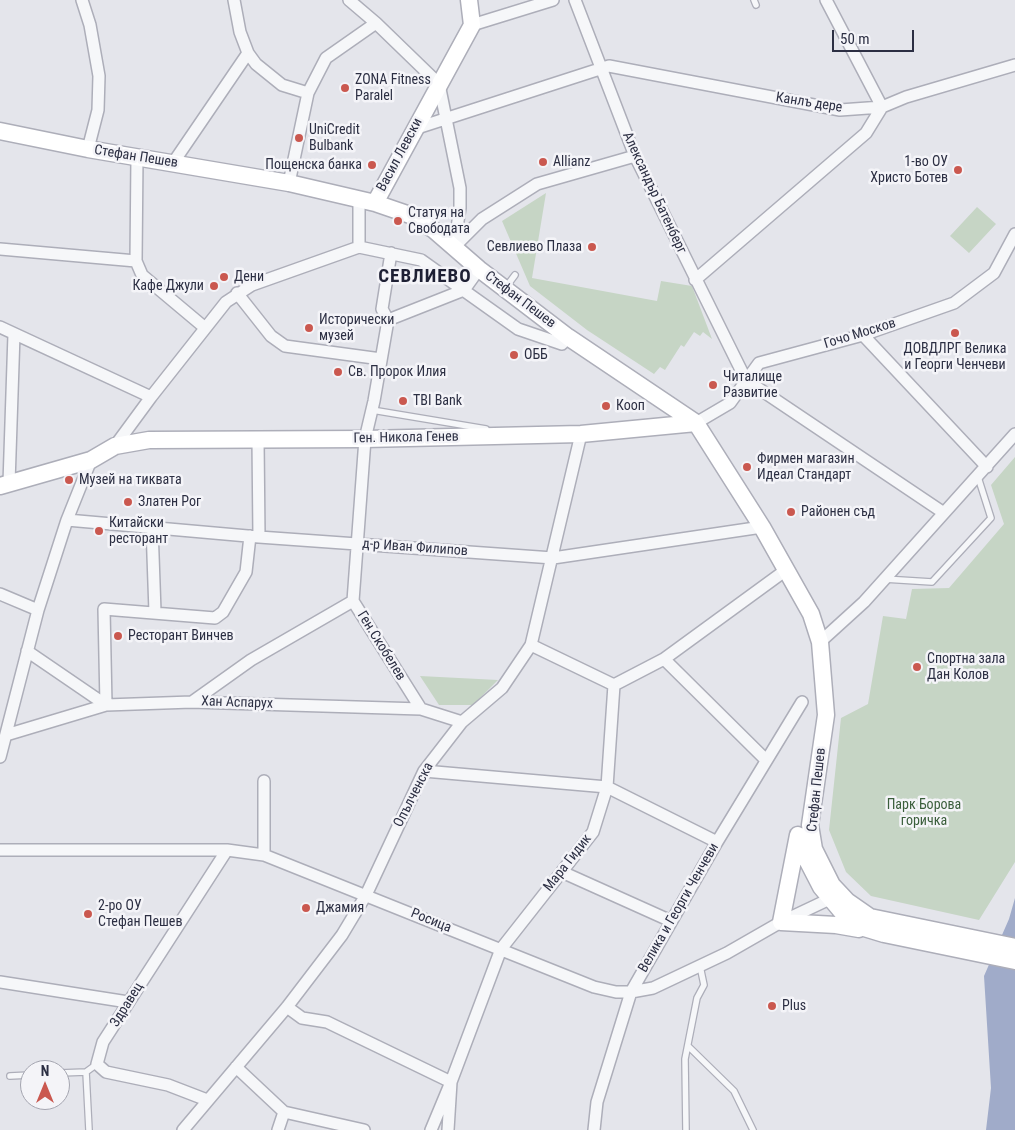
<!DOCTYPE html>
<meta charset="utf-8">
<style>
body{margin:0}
#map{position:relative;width:1015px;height:1130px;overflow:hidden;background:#e4e5eb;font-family:"Roboto Condensed",sans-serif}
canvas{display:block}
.north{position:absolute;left:20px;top:1060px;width:50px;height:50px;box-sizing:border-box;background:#f4f4f8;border:1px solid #a4a5b0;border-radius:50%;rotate:0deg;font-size:14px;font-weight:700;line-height:20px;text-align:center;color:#2c2f43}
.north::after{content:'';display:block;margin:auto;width:18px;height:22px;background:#ca584f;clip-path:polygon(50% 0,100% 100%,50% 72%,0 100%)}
.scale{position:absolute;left:832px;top:30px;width:82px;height:22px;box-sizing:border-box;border:2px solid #2c2f43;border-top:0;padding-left:6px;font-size:15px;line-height:18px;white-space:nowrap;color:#2c2f43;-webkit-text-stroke:4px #f4f4f8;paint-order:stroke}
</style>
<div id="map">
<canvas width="1015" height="1130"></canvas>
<div class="north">N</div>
<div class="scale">50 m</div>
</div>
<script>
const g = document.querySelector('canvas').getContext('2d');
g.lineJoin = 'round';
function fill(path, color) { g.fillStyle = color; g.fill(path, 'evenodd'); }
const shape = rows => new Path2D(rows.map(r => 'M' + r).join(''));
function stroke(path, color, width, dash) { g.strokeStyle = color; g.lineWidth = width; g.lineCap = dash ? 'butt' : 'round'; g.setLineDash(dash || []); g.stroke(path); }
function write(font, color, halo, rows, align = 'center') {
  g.font = font + ' "Roboto Condensed",sans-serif'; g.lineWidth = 5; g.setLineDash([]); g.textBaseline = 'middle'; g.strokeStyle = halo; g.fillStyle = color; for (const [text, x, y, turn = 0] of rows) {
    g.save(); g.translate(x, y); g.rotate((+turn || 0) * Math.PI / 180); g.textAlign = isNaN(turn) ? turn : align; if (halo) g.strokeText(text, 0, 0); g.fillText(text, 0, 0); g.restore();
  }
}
const green = shape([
 [546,193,532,278,657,301,661,281,692,286,712,339,703,332,700,336,694,332,684,347,681,345,665,370,660,367,654,374,587,330,530,286,502,221],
 [977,207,996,224,969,253,950,236],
 [1015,457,1015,862,979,920,871,896,846,872,829,830,841,718,868,704,883,616,906,619,912,589,949,588,1004,524,991,485],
 [420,676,498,680,473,705,439,705]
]);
const water = shape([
 [1015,898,1015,1130,986,1130,991,1088,984,976,1009,919]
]);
const lane = shape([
 [754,0,756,5],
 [506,287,515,275],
 [372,410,486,429],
 [884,579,932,582,991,518,978,477],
 [688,1046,734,1091,753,1130],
 [86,1072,89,1130],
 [60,1073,86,1072,97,1064],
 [10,1076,30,1075],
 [686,1130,685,1059,697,998,704,985,700,966]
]);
const street = shape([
 [82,0,90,25,99,76,98,110,88,149],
 [234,0,240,32,248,53,256,64,282,85,308,93],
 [349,0,376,23,439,84,460,188,460,208,454,247],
 [575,0,635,156,746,380,944,513],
 [472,25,553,0],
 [414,129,609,66,840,110,882,107,906,97,1015,65],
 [137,157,136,261,142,275,204,327],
 [173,163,248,53],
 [289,183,308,93,326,58,376,23],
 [359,247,359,200],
 [454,247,482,219,537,184,635,156],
 [0,249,136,261],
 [695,280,866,133,882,107,826,0],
 [237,293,271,336,285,346,381,359],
 [388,320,382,309,391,253],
 [0,327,151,397],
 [863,335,987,467],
 [696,423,730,403,759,363,863,335,954,303,994,273,1015,234],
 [258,440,259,537],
 [115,446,151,397,226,302,252,285,359,247,421,260,518,329,562,344,568,337],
 [9,483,14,334],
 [67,520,259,537,553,558,762,527],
 [152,527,155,612],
 [0,594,38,610],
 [820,642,864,602,1015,434],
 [27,651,106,705,192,702,421,709,462,722],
 [664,659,766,760],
 [614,685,664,659,786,570],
 [192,702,251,660,353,601],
 [421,709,353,601,365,439,374,401,388,320,464,290,479,269],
 [6,735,106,705,104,609,215,618,223,612,246,572,250,536],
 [0,757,38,610,67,520,91,460],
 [424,771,607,787,717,842],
 [0,850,227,850,264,855,594,987,616,992,631,992,653,988,727,953,781,922,836,896],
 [264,855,264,781],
 [562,872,671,921],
 [0,982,128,1002],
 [287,1007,302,1018,327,1022,451,1082,431,1130],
 [236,1067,284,1112,364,1130],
 [207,1100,168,1085,106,1072,97,1064,103,1042,227,850],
 [183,1130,287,1007,342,935,366,895,424,771,462,722,502,688,531,645,581,434],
 [278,1130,284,1112],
 [448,1130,451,1082,501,949,593,832,607,787,614,685,531,645],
 [594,1130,597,1102,631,992,717,842,802,702]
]);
const secondary = shape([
 [0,131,88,149,289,183,375,203,410,215,434,230,479,269,568,337,696,423,762,527,811,614,820,642,826,715,810,825,814,849,832,885,847,901,870,917,1015,947],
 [375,203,472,25,469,0],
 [0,486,91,460,115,446,149,440,365,439,581,434,696,423],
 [798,835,781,922,836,925,859,929],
 [801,838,807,860,821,887,847,918,861,927,884,934,1015,961]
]);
const markers = [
 [345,88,5,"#ca584f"],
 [299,138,5,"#ca584f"],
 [543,162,5,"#ca584f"],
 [372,165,5,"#ca584f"],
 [958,170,5,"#ca584f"],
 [398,221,5,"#ca584f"],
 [592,247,5,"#ca584f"],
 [224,277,5,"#ca584f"],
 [214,286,5,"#ca584f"],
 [309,328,5,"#ca584f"],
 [955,333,5,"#ca584f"],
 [514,355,5,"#ca584f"],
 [338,372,5,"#ca584f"],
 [713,385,5,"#ca584f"],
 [403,401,5,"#ca584f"],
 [606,406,5,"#ca584f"],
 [747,467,5,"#ca584f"],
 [69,480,5,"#ca584f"],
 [128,502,5,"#ca584f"],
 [791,512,5,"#ca584f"],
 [99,531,5,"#ca584f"],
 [118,636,5,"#ca584f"],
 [917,667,5,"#ca584f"],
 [306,908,5,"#ca584f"],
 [88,914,5,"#ca584f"],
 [772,1006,5,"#ca584f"]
];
const poiNames = [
 ["ZONA Fitness",355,80],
 ["Paralel",355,96],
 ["UniCredit",309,130],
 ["Bulbank",309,146],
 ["Allianz",553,162],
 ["1-во ОУ",948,162,"right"],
 ["Христо Ботев",948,178,"right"],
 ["Пощенска банка",362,165,"right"],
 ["Статуя на",408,213],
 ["Свободата",408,229],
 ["Севлиево Плаза",582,247,"right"],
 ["Дени",234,277],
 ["Кафе Джули",204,286,"right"],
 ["Исторически",319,320],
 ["музей",319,336],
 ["ДОВДЛРГ Велика",955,349,"center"],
 ["и Георги Ченчеви",955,365,"center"],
 ["ОББ",524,355],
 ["Св. Пророк Илия",348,372],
 ["Читалище",723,377],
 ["Развитие",723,393],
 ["TBI Bank",413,401],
 ["Кооп",616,406],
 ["Фирмен магазин",757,459],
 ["Идеал Стандарт",757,475],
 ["Музей на тиквата",79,480],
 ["Златен Рог",138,502],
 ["Районен съд",801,512],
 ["Китайски",109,523],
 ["ресторант",109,539],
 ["Ресторант Винчев",128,636],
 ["Спортна зала",927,659],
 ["Дан Колов",927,675],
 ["2-ро ОУ",98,906],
 ["Стефан Пешев",98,922],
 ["Джамия",316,908],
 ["Plus",782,1006]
];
const streetNames = [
 ["Канлъ дере",809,103,9],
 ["Васил Левски",400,155,-62],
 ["Стефан Пешев",136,157,9],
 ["Александър Батенберг",654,193,65],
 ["Стефан Пешев",520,300,37],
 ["Гочо Москов",860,334,-17],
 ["Ген. Никола Генев",406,438,-1],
 ["д-р Иван Филипов",415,548,4],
 ["Ген.Скобелев",381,646,58],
 ["Хан Аспарух",237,703,2],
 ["Стефан Пешев",817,790,-84],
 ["Опълченска",414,795,-63],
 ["Мара Гидик",568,863,-52],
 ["Велика и Георги Ченчеви",679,908,-60],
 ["Росица",431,921,22],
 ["Здравец",127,1005,-58]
];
const parkNames = [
 ["Парк Борова",924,805],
 ["горичка",924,821]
];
const districtNames = [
 ["СЕВЛИЕВО",425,277]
];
fill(green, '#c6d5c5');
fill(water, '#a0abc9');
stroke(lane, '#adaeb9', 8);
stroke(street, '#adaeb9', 14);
stroke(secondary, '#adaeb9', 19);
stroke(lane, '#f6f7f9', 5.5);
stroke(street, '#f6f7f9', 11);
stroke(secondary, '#fff', 16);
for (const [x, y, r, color] of markers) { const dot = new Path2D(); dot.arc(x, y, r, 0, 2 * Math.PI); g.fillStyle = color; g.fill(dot); stroke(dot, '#f4f4f8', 2); }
write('14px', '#2c2f43', '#f4f4f8', poiNames, 'left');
write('14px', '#2c2f43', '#f4f4f8', streetNames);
write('14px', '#3a5e3b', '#f4f4f8', parkNames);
g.letterSpacing = '1px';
write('bold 19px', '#1e2034', '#f4f4f8', districtNames);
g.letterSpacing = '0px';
</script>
